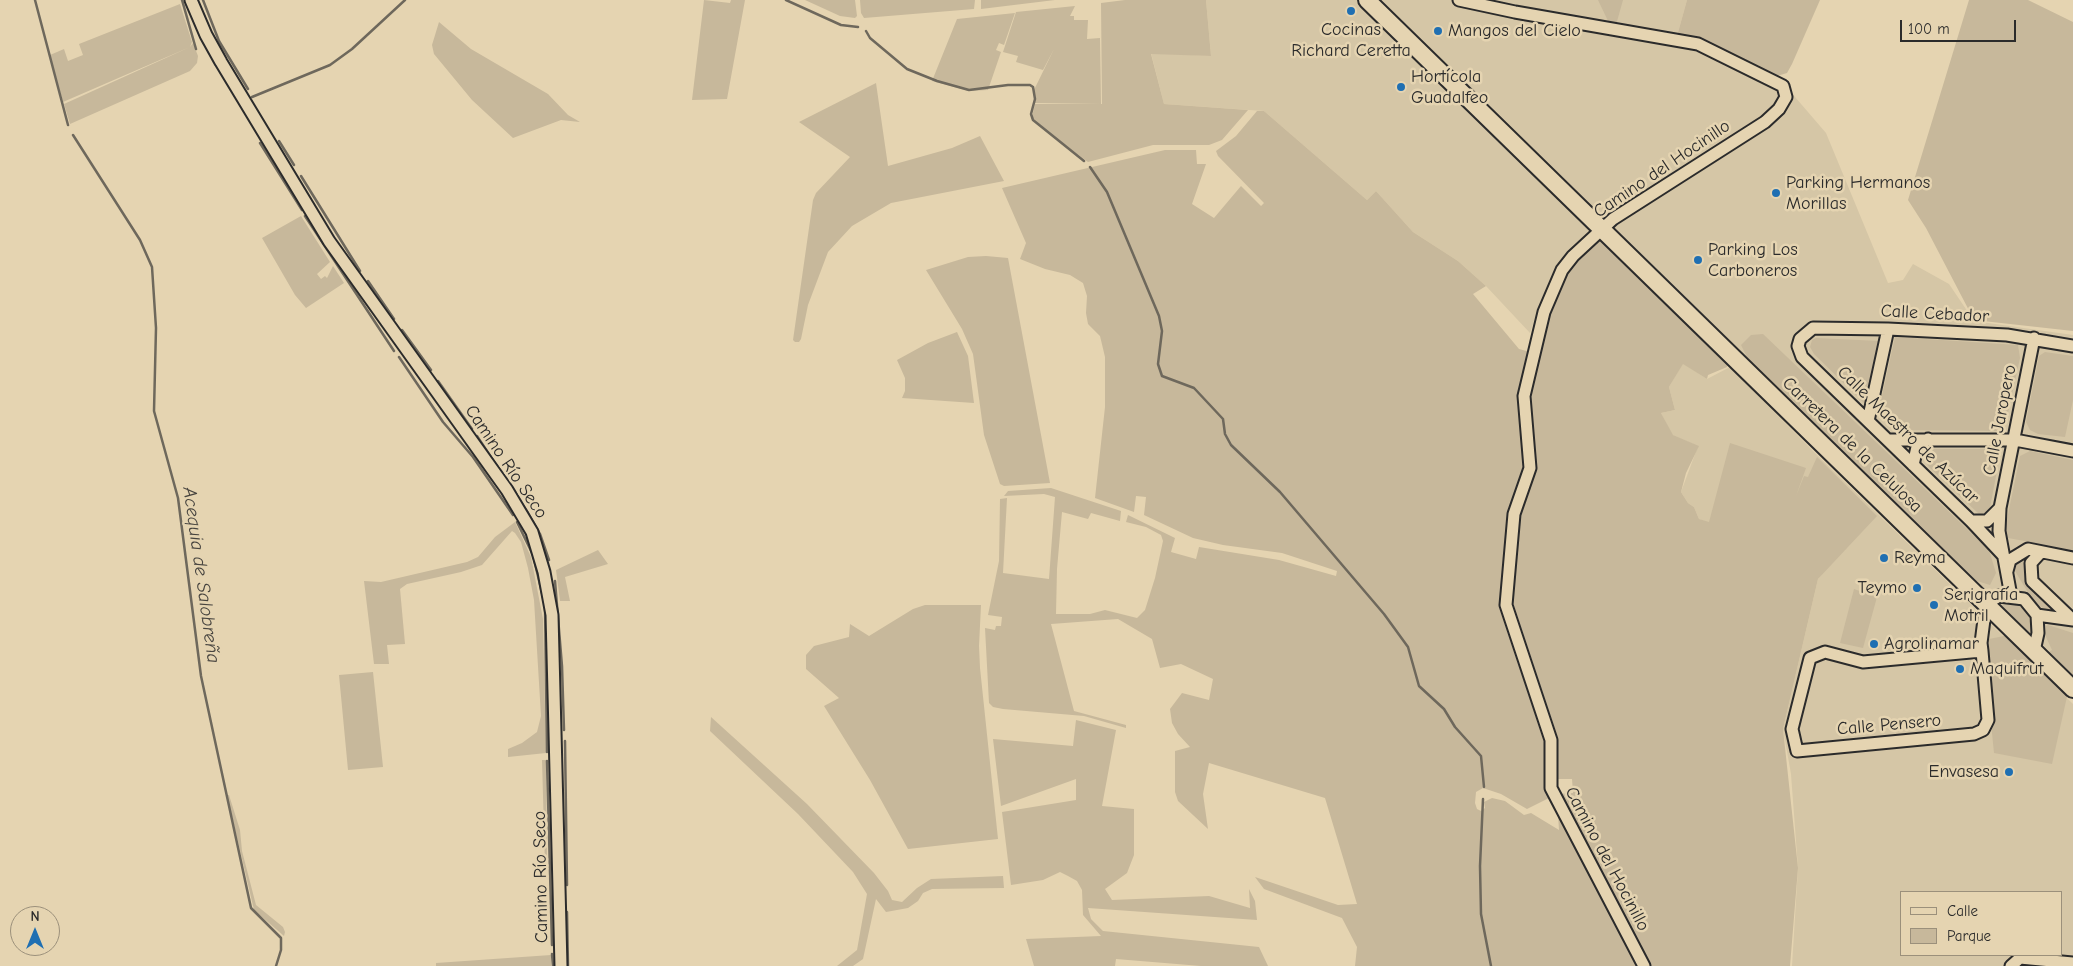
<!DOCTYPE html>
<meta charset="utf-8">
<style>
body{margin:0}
#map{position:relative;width:2073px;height:966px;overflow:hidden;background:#e5d4b1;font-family:"Comic Neue",sans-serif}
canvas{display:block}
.legend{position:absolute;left:1900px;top:891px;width:162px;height:65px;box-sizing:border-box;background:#e5d4b1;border:1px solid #9b907b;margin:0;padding:6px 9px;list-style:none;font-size:15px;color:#2b2b2b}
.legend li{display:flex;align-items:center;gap:10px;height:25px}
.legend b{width:25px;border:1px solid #9b907b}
.north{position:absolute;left:10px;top:906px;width:50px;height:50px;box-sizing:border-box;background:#e5d4b1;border:1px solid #9b907b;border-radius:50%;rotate:0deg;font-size:14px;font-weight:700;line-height:20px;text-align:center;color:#2b2b2b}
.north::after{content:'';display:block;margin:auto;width:18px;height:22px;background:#1f6fb2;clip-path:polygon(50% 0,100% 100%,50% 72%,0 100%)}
.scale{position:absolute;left:1900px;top:20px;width:116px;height:22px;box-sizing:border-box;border:2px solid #2b2b2b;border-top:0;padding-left:6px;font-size:15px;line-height:18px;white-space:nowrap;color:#2b2b2b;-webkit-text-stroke:4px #e5d4b1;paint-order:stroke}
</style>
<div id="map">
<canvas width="2073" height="966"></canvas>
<ul class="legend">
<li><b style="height:6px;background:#e5d4b1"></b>Calle</li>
<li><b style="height:14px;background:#c7b89b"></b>Parque</li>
</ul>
<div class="north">N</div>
<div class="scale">100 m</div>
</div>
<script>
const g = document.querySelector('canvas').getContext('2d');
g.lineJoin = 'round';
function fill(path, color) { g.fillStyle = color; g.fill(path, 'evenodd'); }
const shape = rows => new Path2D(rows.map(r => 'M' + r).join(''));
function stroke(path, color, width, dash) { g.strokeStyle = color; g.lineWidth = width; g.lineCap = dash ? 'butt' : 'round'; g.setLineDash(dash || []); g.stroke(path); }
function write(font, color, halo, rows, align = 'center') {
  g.font = font + ' "Comic Neue",sans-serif'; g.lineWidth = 5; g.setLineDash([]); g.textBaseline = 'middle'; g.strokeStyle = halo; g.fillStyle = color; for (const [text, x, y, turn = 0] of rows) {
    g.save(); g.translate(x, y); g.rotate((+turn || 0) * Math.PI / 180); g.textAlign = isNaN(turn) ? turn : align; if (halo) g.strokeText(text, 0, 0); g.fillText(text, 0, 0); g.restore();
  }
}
const built = shape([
 [1206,0,1687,0,1677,36,1752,68,1777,76,1826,133,1888,283,1903,280,1913,264,1949,284,1974,321,2073,335,2073,674,1730,347,1591,231,1562,259,1541,300,1530,333,1486,286,1458,261,1413,232,1376,191,1367,200,1264,111,1164,104,1151,53,1211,56],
 [1683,363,1707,379,1730,367,1814,452,2073,704,2073,966,1792,966,1798,868,1791,774,1783,729,1818,579,1822,574,1699,519,1694,507,1688,503,1681,492,1698,446,1672,435,1661,413,1675,410,1669,387],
 [1902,892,2062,892,2062,955,1902,955]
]);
const green = shape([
 [704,0,730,3,731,0,745,0,727,99,692,100],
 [805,0,855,0,857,16,855,18,840,16],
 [860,0,975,0,974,9,864,18,861,13],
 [981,0,1055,0,981,9],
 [1125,0,1206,0,1211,56,1151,54,1164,104,1248,110,1222,140,1209,145,1153,145,1088,162,1042,128,1032,117,1035,104,1102,104,1101,3],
 [1598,0,1623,0,1616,25,1609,23],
 [1687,0,1820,0,1792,64,1787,73,1777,76,1752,68,1677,36],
 [1969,0,2028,0,2073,22,2073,331,1974,320,1926,228,1908,200],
 [180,4,192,42,190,47,193,43,198,56,197,63,190,71,70,124,64,104,190,47,63,102,50,55,64,49,68,61,83,55,79,44],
 [1075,6,1070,16,1074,16,1074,20,1088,20,1087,39,1100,38,1101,104,1035,103,1034,90,1054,49,1043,70,1016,62,1018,56,1003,52,1016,12],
 [1015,13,1004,45,999,43,996,50,1001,52,988,90,969,91,932,81,957,19],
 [439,22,471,49,548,94,568,115,580,122,561,120,513,138,472,100,434,54,432,45],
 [876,83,888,166,952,148,980,136,1004,181,891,203,852,226,828,252,808,305,801,339,799,342,795,342,793,340,813,200,816,193,850,157,799,122],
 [1257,111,1264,111,1367,200,1376,191,1413,232,1458,261,1486,286,1473,294,1519,349,1530,352,1527,461,1507,550,1502,591,1545,741,1549,798,1527,809,1501,794,1483,788,1476,792,1475,803,1477,809,1481,811,1485,808,1484,802,1492,798,1505,801,1524,815,1531,813,1559,830,1558,814,1639,966,1355,966,1357,947,1342,918,1264,889,1255,877,1338,905,1357,904,1325,798,1209,763,1203,794,1208,829,1178,801,1175,792,1175,751,1190,747,1178,734,1172,723,1170,709,1182,693,1209,700,1213,679,1181,664,1160,668,1152,639,1118,619,1051,624,1074,711,1126,725,1126,728,1084,716,1003,709,993,707,989,703,985,628,995,630,996,626,1001,626,1002,617,988,615,999,561,1000,499,1007,498,1003,573,1049,579,1055,497,1044,494,1004,496,1008,491,1051,488,1121,511,1120,521,1091,513,1088,519,1062,512,1057,569,1056,614,1090,614,1105,610,1137,618,1145,610,1155,578,1163,541,1161,535,1146,527,1126,522,1128,515,1175,538,1171,552,1196,559,1199,547,1279,560,1336,576,1337,571,1282,553,1223,545,1193,538,1144,515,1146,497,1136,496,1134,512,1095,498,1105,407,1105,357,1100,336,1088,324,1086,313,1087,296,1083,283,1070,275,1045,269,1020,259,1026,243,1002,188,1165,150,1196,150,1197,164,1206,164,1192,204,1214,218,1241,186,1261,206,1264,203,1218,156,1216,151,1236,136],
 [301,216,330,262,317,274,321,279,325,276,327,278,333,266,344,283,306,308,295,295,262,238],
 [1598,239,1728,363,1727,367,1708,375,1707,379,1683,364,1669,387,1675,410,1661,413,1673,435,1699,446,1686,473,1681,492,1688,503,1694,507,1699,519,1709,522,1730,443,1806,468,1796,496,1804,476,1808,477,1817,457,1877,516,1818,579,1783,729,1798,868,1790,966,1648,966,1557,794,1573,793,1572,779,1555,779,1554,737,1509,605,1519,514,1536,466,1529,410,1530,395,1544,320,1568,271],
 [986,256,1008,258,1050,483,1004,486,1000,484,984,435,973,354,962,329,926,270,968,257],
 [957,332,968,356,974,403,902,398,905,391,905,378,897,360,928,343],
 [1763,334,1989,550,1996,573,1990,585,1977,581,1823,435,1747,357,1741,345,1751,335],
 [1895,337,2018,345,2020,358,2004,431,1893,430,1878,414],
 [1816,338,1880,341,1867,406,1814,354,1810,347,1812,340],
 [2045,352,2073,356,2073,400,2065,437,2038,434,2030,430,2026,422,2039,356],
 [1934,449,1985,449,1995,451,2000,455,1989,513,1979,514,1929,467,1925,460],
 [2030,451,2073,460,2073,550,2008,538,2005,529,2020,456],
 [515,522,531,557,543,619,546,753,508,757,508,749,522,743,537,732,541,716,534,600,528,568,521,542,515,533,512,531,482,565,461,572,407,584,400,589,405,644,387,645,389,664,374,664,364,581,381,582,467,562,478,557,495,537],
 [598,550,608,564,565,577,570,601,560,601,556,570],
 [2033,553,2024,567,2024,578,2057,611,2051,612,2035,604,2015,571,2015,560],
 [1854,589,1877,597,1863,648,1840,643],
 [2011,603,2023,608,2029,617,2032,631,2027,636,1996,606],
 [925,605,981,605,979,646,980,668,998,839,908,849,870,780,824,706,839,698,806,669,806,655,814,646,849,637,850,624,869,636,913,609],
 [2048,625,2073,633,2073,680,2046,654,2052,650,2046,637,2046,626],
 [2004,636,2011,638,2068,692,2052,764,1994,753,1984,653,1989,639],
 [373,672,383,767,348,770,339,675],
 [711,717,807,804,874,873,888,891,892,900,902,902,917,888,931,879,1003,876,1004,888,932,889,923,893,918,901,908,908,886,912,876,899,863,959,853,966,837,966,857,950,867,894,853,872,798,814,710,731],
 [1076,720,1116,730,1102,806,1134,809,1134,855,1127,873,1105,889,1112,900,1209,896,1250,908,1249,889,1255,901,1257,920,1088,908,1091,919,1103,931,1259,947,1268,966,1201,966,1116,959,1115,966,1034,966,1026,939,1101,936,1083,915,1082,890,1077,881,1068,876,1060,872,1043,880,1011,885,1002,812,1076,800,1076,779,1001,806,993,739,1073,746],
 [542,760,546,760,547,866,545,867],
 [227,795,229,795,240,830,242,851,256,905,283,927,285,932,284,936,254,910],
 [551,955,551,966,436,966,436,963]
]);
const stream = shape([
 [35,0,68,125],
 [182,0,196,49],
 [203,0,219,41,248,89],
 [786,0,841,25,858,27],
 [866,31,870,38,907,69,937,81,969,90,1008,85,1030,85,1033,87,1035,99,1031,114,1033,120,1084,161],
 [252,97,330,65,352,49,405,0],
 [73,135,140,240,152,267,156,328,154,411,178,498,201,676,251,908,281,938,281,950,276,966],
 [279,141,294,165],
 [260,143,302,210],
 [1090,167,1107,192,1159,316,1162,331,1158,364,1162,376,1194,388,1223,419,1225,434,1231,445,1280,492,1384,614,1408,647,1419,686,1444,709,1455,727,1481,756,1484,787],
 [301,176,360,271],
 [305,216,394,351],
 [368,281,394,319],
 [402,330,431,370],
 [399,357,443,422,473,457,513,515],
 [438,381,472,429],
 [477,436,528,513,540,534,549,560],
 [517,522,533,555,545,606,547,752],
 [555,581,562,666,564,730],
 [565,741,567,885],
 [547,761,552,945],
 [1483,799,1480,866,1481,914,1491,966],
 [567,912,568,966],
 [552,954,553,966]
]);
const minor = shape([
 [191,0,206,35,221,62,329,241,507,490,532,532,544,572,552,615,561,966],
 [1459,0,1515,12,1698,44,1783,86,1786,97,1779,109,1765,122,1613,219,1573,256,1562,270,1544,312,1524,396,1530,468,1514,514,1506,605,1551,740,1551,788,1644,966],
 [1868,421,1888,329],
 [1888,440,2015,440,2073,451],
 [1913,465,1917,447,1928,439],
 [1971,521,1987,521,2000,508],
 [2041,552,2031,563,2032,581,2073,620],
 [2002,554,1971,521,1802,357,1798,346,1800,339,1813,328,1888,329,2007,335,2073,346],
 [2007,571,2010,560,2028,549,2073,558],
 [2011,596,1999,531,2000,508,2034,338],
 [2037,615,2073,620],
 [1982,651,1863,662,1825,652,1810,658,1792,729,1797,751,1974,734,1983,730,1988,720,1982,651,1981,643,1986,604,1999,596,2024,599,2037,615,2038,633,2034,651],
 [2011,966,2020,958,2073,963]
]);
const highway = shape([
 [1367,0,2073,689]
]);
const markers = [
 [1351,11,5,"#1f6fb2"],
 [1438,31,5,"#1f6fb2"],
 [1401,87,5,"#1f6fb2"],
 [1776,193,5,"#1f6fb2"],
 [1698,260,5,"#1f6fb2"],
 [1884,558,5,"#1f6fb2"],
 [1917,588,5,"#1f6fb2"],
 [1934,605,5,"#1f6fb2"],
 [1874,644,5,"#1f6fb2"],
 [1960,669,5,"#1f6fb2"],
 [2009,772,5,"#1f6fb2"]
];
const poiNames = [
 ["Cocinas",1351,30,"center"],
 ["Richard Ceretta",1351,51,"center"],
 ["Mangos del Cielo",1448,31],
 ["Hortícola",1411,77],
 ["Guadalfeo",1411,98],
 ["Parking Hermanos",1786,183],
 ["Morillas",1786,204],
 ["Parking Los",1708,250],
 ["Carboneros",1708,271],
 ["Reyma",1894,558],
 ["Teymo",1907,588,"right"],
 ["Serigrafía",1944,595],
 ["Motril",1944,616],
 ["Agrolinamar",1884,644],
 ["Maquifrut",1970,669],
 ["Envasesa",1999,772,"right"]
];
const streetNames = [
 ["Camino del Hocinillo",1662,169,-34],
 ["Calle Cebador",1935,314,3],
 ["Calle Jaropero",2000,420,-79],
 ["Calle Maestro de Azúcar",1908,435,44],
 ["Carretera de la Celulosa",1852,445,44],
 ["Camino Río Seco",506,462,56],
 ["Calle Pensero",1889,725,-5],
 ["Camino del Hocinillo",1607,859,62],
 ["Camino Río Seco",541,877,-91]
];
const waterNames = [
 ["Acequia de Salobreña",201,575,82]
];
fill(built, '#d5c6a6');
fill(green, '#c7b89b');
stroke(stream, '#6e685c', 2.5);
stroke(minor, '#2b2b2b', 15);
stroke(highway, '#2b2b2b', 20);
stroke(minor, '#e5d4b1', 11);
stroke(highway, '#e5d4b1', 16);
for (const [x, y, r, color] of markers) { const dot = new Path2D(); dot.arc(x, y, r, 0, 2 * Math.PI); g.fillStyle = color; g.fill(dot); stroke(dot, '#e5d4b1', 2); }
write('18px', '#2b2b2b', '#e5d4b1', poiNames, 'left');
write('18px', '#2b2b2b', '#e5d4b1', streetNames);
write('italic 19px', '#47443f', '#e5d4b1', waterNames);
</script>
